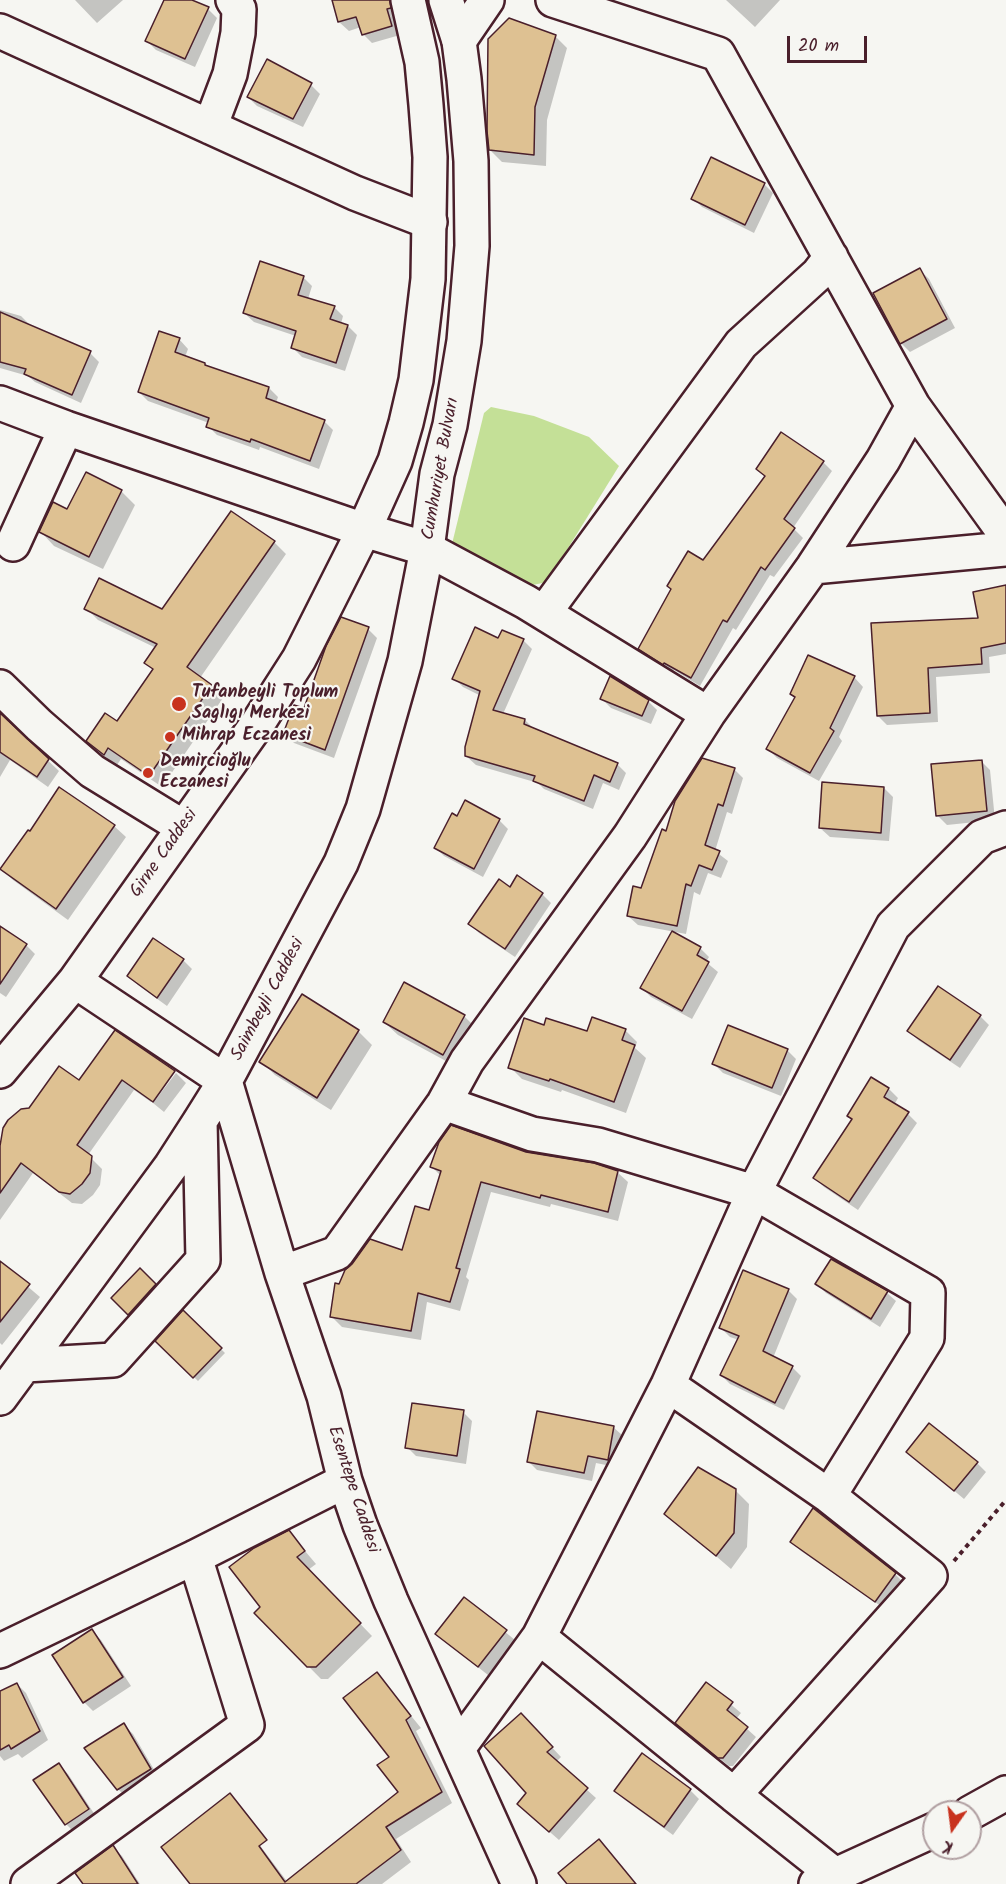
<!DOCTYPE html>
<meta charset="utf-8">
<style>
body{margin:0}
#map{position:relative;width:1006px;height:1884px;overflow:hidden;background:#f6f6f2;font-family:Kalam,sans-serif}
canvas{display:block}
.north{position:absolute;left:922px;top:1800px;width:60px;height:60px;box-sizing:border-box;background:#f6f6f2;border:2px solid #b1a0a2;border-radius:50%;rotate:194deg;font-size:16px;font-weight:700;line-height:24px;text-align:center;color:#4a1f2b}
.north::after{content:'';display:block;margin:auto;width:21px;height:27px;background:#c8321e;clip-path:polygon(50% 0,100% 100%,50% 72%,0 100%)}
.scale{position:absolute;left:787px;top:36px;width:80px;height:27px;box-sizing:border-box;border:3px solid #4a1f2b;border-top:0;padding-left:8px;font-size:18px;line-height:21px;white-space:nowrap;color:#4a1f2b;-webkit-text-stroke:4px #f6f6f2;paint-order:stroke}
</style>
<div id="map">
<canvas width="1006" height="1884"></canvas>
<div class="north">K</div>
<div class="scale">20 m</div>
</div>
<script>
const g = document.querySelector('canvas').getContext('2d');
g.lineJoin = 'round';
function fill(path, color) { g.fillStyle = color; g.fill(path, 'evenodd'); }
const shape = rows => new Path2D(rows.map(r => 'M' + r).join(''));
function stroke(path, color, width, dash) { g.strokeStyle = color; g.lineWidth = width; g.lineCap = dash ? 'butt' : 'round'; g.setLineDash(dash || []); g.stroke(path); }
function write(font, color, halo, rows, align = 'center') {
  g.font = font + ' Kalam,sans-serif'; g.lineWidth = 4.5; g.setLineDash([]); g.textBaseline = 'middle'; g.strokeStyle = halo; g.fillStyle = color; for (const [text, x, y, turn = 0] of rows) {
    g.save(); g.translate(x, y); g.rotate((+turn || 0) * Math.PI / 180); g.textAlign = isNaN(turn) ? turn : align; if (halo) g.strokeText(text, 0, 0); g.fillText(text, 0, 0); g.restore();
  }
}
const green = shape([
 [491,407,534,416,589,437,619,466,547,582,528,586,451,548,484,413]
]);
const shadow = shape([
 [75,0,123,0,97,23],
 [165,0,188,0,208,9,217,18,195,67,156,50,147,41],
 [333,0,390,0,400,35,372,43,363,34,361,27,349,31,339,22],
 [726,0,780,0,755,27],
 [555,36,567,48,547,120,546,166,502,162,490,150],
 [267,61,311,85,320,94,303,127,257,106,248,97],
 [764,184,773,193,754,233,702,207,693,198],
 [920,270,929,279,955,328,910,352,901,343],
 [303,277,312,286,308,299,334,307,343,316,341,324,348,326,357,335,345,371,302,357,293,348,296,336,254,322,244,313],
 [0,310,21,316,30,325,90,353,99,362,81,403,35,382,28,376,0,368],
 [179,339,188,349,185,357,205,364,208,367,269,388,278,397,276,403,324,421,333,430,319,469,260,447,259,450,217,435,208,426,209,423,148,401,139,392],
 [823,462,832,471,793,528,803,538,774,577,770,575,736,630,733,628,700,686,674,670,673,672,648,657,639,648,766,477,757,469],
 [121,491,135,505,103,569,54,546,41,532,68,511],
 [274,542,286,554,200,678,223,698,162,787,121,759,117,765,100,753,88,741,118,723,154,671,146,663,156,648,98,620,86,608,163,611],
 [1006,587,1006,654,989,657,990,673,936,677,938,722,887,725,878,716,873,625,980,619],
 [368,629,377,638,334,758,294,743,285,734],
 [499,640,523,640,532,649,503,714,525,720,534,729,617,764,626,773,619,790,603,783,593,809,544,789,538,783,476,765,466,756,481,696,463,687,454,678],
 [854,677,863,687,839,737,842,741,819,781,777,758,768,749,796,699,791,694],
 [602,699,648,701,657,710,651,724,611,708],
 [0,715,59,771,48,787,10,760,0,777],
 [981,761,990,770,995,820,947,825,938,816],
 [734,769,743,778,732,814,727,812,715,851,728,861,721,878,708,873,700,895,694,892,686,934,638,925,628,916,667,833],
 [884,788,893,797,889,841,830,837,820,828],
 [466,802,499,820,508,829,483,877,444,856,435,847,458,818],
 [114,826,126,837,68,920,13,880,2,869],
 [518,877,542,894,551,903,515,957,479,933,470,924,510,889],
 [0,928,26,945,35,954,6,997,0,993],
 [700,948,709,957,706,962,718,972,692,1019,651,997,642,988],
 [183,960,192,969,167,1006,138,985,129,976],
 [464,1016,478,1030,457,1067,398,1035,384,1022],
 [980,1016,989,1025,960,1068,918,1040,909,1031],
 [593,1019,626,1031,637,1042,635,1048,646,1058,626,1113,562,1090,561,1092,522,1079,510,1067,545,1027,588,1033],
 [358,1031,372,1045,331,1110,275,1075,261,1061],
 [115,1032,175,1072,151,1102,134,1090,88,1155,102,1169,100,1185,93,1195,82,1204,72,1203,33,1173,0,1220,0,1155,30,1110,79,1082],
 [787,1050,796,1059,781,1096,723,1073,714,1064],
 [176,1073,186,1083,164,1112,153,1103],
 [871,1079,889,1089,898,1098,894,1105,908,1114,917,1123,858,1210,824,1187,815,1178,853,1120],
 [526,1153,617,1172,628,1182,618,1221,551,1204,550,1207,491,1192,466,1277,469,1280,460,1311,427,1302,421,1340,342,1327,331,1316,340,1285,404,1252,430,1212,441,1176,432,1167],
 [0,1263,40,1297,2,1345,0,1343],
 [140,1271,159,1289,133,1318,114,1298],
 [817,1284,887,1293,896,1301,880,1327,826,1293],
 [788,1290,797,1299,773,1358,792,1367,801,1376,784,1410,730,1384,721,1375,739,1340,730,1337,721,1328],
 [183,1312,225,1353,198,1381,157,1341],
 [463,1412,472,1421,466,1464,416,1456,407,1447],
 [613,1427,622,1435,616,1467,596,1463,592,1481,537,1470,529,1462],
 [908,1452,977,1463,986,1472,964,1499],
 [735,1490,749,1504,747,1547,731,1569,666,1513],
 [289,1532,316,1564,308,1570,372,1636,328,1679,321,1679,256,1613,262,1607],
 [792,1542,895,1574,904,1583,885,1609,801,1551],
 [465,1599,515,1640,488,1675,446,1642],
 [92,1631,101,1640,131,1686,93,1711,84,1702],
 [377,1674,421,1728,416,1731,452,1803,396,1839,411,1862,382,1884,335,1884,400,1792,391,1757],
 [17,1684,26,1693,48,1740,22,1758,18,1754,4,1761,0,1756,0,1692],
 [707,1684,741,1713,736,1719,756,1737,733,1766,729,1766,686,1732],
 [530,1724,561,1757,556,1762,596,1798,559,1840,528,1813],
 [124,1725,133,1734,159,1778,127,1798,118,1789],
 [642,1755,690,1790,699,1799,673,1835,625,1800,616,1791],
 [59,1765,68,1774,97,1818,75,1833,66,1824],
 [237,1815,289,1884,192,1884],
 [113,1847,122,1856,140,1884,85,1884]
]);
const building = shape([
 [164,0,192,0,209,7,185,59,145,41,164,0],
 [332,0,390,0,391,8,387,9,392,26,362,35,356,17,338,22,332,0],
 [509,18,556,35,535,107,534,155,489,150,487,131,488,39,509,18],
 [267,59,312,83,293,119,247,97,267,59],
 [711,157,765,183,745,225,691,199,711,157],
 [260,261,304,276,298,295,335,306,330,319,348,325,336,363,291,348,296,331,243,313,260,261],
 [920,268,947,319,900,344,873,293,920,268],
 [0,312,91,351,72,395,24,374,26,369,0,362,0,312],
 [159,331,180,338,175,352,205,363,205,365,269,387,266,398,325,420,310,461,251,439,250,442,206,427,209,418,138,392,159,331],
 [781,432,824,461,784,519,795,528,765,570,761,567,727,622,723,620,691,678,664,663,663,665,638,649,671,589,667,586,688,551,703,560,765,476,756,469,781,432],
 [86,472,122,490,89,557,39,532,53,502,67,509,86,472],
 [231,511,275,541,187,667,212,685,149,776,108,748,104,755,86,741,105,713,117,721,153,669,144,663,157,644,84,609,99,578,162,609,231,511],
 [1006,585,1006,643,981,648,982,664,928,668,930,713,877,716,871,623,978,618,973,592,1006,585],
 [341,617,369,627,325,750,283,734,294,705,304,708,326,646,341,617],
 [475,627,498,638,502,630,524,639,493,710,525,719,524,724,618,763,610,782,594,775,584,801,533,781,535,776,465,756,465,747,480,691,452,679,475,627],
 [808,655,855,676,830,728,834,731,810,773,766,749,795,697,790,694,808,655],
 [610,676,649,700,642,716,600,699,610,676],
 [0,713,49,759,37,777,0,752,0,713],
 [702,758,735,768,723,806,718,804,705,845,720,851,712,870,699,865,691,886,686,884,677,926,627,916,633,886,641,888,662,829,666,831,675,801,702,758],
 [982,760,987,811,936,816,931,764,982,760],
 [822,782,884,787,881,833,819,828,822,782],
 [59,787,115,825,56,909,0,869,28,830,30,831,59,787],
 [465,800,500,819,474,869,434,848,452,813,457,816,465,800],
 [517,875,543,893,505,949,468,924,499,879,510,887,517,875],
 [0,926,27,944,0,984,0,926],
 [672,931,701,947,697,955,709,962,682,1011,640,988,672,931],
 [153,938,184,959,157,998,127,976,153,938],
 [404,982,465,1015,443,1055,383,1022,404,982],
 [938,986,981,1015,950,1060,907,1031,938,986],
 [302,994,359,1030,317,1098,259,1062,302,994],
 [592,1017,626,1029,622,1040,635,1045,614,1102,550,1079,549,1081,508,1068,524,1018,544,1025,546,1018,587,1031,592,1017],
 [728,1025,788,1049,772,1088,712,1064,728,1025],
 [115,1030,175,1071,153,1102,122,1080,77,1145,92,1156,90,1173,82,1184,70,1194,59,1192,21,1163,0,1193,0,1146,3,1128,8,1120,21,1109,29,1108,59,1066,79,1080,115,1030],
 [871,1077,889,1088,884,1097,909,1112,849,1202,813,1178,852,1119,847,1116,871,1077],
 [451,1125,526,1152,594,1163,618,1171,608,1212,541,1195,540,1198,481,1182,456,1268,460,1269,450,1302,418,1293,411,1331,330,1317,335,1283,339,1284,345,1270,352,1264,370,1239,402,1250,415,1206,429,1210,441,1171,430,1167,439,1142,451,1125],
 [831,1259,888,1291,871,1319,815,1284,831,1259],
 [0,1261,30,1284,0,1322,0,1261],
 [140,1268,156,1284,128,1315,111,1298,140,1268],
 [743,1270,789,1289,763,1351,793,1366,775,1403,720,1375,739,1336,719,1328,743,1270],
 [183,1310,222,1348,193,1378,155,1341,183,1310],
 [412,1403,464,1410,457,1456,405,1448,412,1403],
 [537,1411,614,1426,608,1460,588,1456,584,1473,527,1462,537,1411],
 [929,1423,978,1462,954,1491,906,1452,929,1423],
 [698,1467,736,1489,734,1533,716,1556,664,1514,698,1467],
 [813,1508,896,1573,875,1602,790,1542,813,1508],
 [289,1530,305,1551,297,1557,361,1623,316,1667,307,1667,254,1613,260,1607,229,1567,254,1548,289,1530],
 [464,1597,507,1630,478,1667,435,1634,464,1597],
 [92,1629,123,1677,83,1703,52,1655,92,1629],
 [377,1672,411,1716,406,1720,442,1792,386,1827,401,1850,356,1884,190,1884,161,1847,230,1793,267,1840,259,1846,285,1882,398,1792,377,1765,389,1757,343,1698,377,1672],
 [706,1682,733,1702,727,1710,748,1727,723,1758,718,1758,675,1723,706,1682],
 [17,1683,40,1731,11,1749,9,1745,0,1750,0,1691,17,1683],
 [521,1713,553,1747,547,1752,588,1788,549,1832,517,1804,526,1793,484,1746,521,1713],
 [124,1723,151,1769,117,1790,84,1748,124,1723],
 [642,1753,691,1789,664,1827,614,1791,642,1753],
 [59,1763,89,1809,65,1825,33,1780,59,1763],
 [599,1839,636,1884,567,1884,558,1873,599,1839],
 [113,1845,138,1884,83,1884,75,1873,113,1845]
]);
const path = shape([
 [954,1561,1006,1500]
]);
const minor = shape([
 [553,0,718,54,913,406,1006,535],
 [0,31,355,193,430,222],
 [459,41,487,0],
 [210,127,230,74,238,33,239,9,233,0],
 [0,403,66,428,364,530,299,659,258,723,75,981,0,1071],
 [13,544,66,428],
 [813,567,1006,549],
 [544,613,741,344,818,274,831,257],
 [0,687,39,725,92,771,183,827],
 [75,981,225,1081,282,1273,324,1396,345,1481,360,1525,391,1601,519,1884],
 [444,1103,532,1134,598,1145,754,1192,928,1293,927,1338,829,1496],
 [282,1273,337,1253,444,1103,467,1061,630,836,708,714,813,567,883,460,913,406],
 [25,1365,113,1360,203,1260,200,1121],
 [668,1385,829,1496,930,1576,734,1795,836,1876,838,1884],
 [0,1398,171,1166,200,1121,225,1081,341,863,363,809,405,661,427,549,526,602,708,714],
 [539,1637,734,1795],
 [0,1651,195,1557,345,1481],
 [459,1747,539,1637,668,1385,754,1192,893,926,982,837,1006,828],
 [970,1813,1006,1793],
 [28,1884,247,1725,195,1557],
 [816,1884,934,1830]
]);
const major = shape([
 [408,0,422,62,426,105,430,157,428,279,416,380,406,423,395,461,364,530,427,549,437,474,450,425,464,341,472,246,471,161,464,79,459,41,446,0]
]);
const markers = [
 [179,704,8,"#c8321e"],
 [170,737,6,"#c8321e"],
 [148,773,6,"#c8321e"]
];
const streetNames = [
 ["Cumhuriyet Bulvarı",442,469,-80],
 ["Girne Caddesi",165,854,-55],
 ["Saimbeyli Caddesi",269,1000,-62],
 ["Esentepe Caddesi",352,1490,72]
];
const poiNames = [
 ["Tufanbeyli Toplum",192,694],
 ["Saglıgı Merkezi",192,715],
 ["Mihrap Eczanesi",182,737],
 ["Demircioğlu",160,763],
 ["Eczanesi",160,784]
];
fill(green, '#c4e097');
fill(shadow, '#0003');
fill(building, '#dec192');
stroke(building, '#4a1f2b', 1.5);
stroke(minor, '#4a1f2b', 38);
stroke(major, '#4a1f2b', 38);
stroke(path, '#4a1f2b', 4, [4.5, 4.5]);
stroke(minor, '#f6f6f2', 33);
stroke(major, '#f6f6f2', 33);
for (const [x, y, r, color] of markers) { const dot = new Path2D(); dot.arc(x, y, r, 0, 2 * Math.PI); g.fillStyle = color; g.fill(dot); stroke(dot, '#f6f6f2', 2); }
write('18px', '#4a1f2b', '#f6f6f2', streetNames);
write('bold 18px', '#4a1f2b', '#f6f6f2', poiNames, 'left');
</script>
